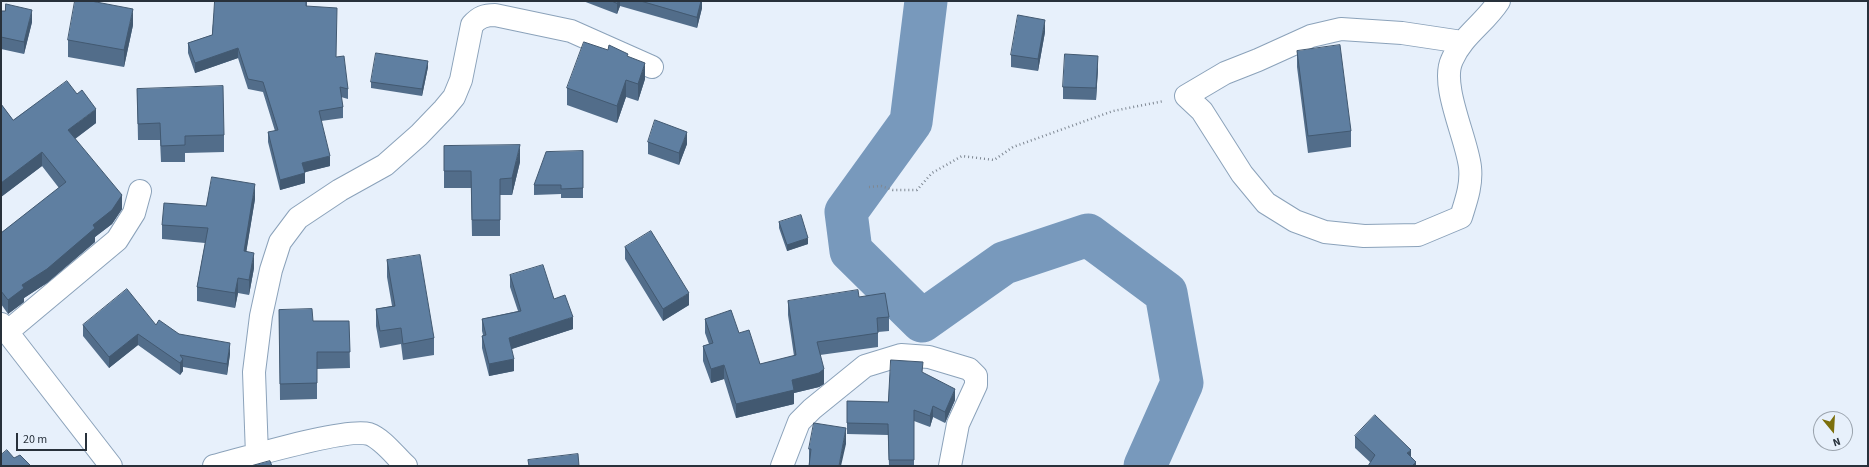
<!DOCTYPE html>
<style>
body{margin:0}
#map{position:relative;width:1869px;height:467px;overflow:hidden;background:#e7f0fb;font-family:"Source Sans 3",sans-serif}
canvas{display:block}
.frame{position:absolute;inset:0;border:2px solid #28313b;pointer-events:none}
.north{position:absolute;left:1813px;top:411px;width:40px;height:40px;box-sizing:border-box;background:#e7f0fb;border:1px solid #9ba4ae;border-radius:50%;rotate:162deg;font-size:11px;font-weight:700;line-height:16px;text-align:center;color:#28313b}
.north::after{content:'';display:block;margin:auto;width:14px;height:18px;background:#7c6f0c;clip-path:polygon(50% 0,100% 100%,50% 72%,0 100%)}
.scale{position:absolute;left:16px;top:433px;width:71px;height:18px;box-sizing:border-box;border:2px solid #28313b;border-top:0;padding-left:5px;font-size:12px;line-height:14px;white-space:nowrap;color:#28313b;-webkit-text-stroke:3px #e7f0fb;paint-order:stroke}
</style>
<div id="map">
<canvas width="1869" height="467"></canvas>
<div class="frame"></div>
<div class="north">N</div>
<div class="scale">20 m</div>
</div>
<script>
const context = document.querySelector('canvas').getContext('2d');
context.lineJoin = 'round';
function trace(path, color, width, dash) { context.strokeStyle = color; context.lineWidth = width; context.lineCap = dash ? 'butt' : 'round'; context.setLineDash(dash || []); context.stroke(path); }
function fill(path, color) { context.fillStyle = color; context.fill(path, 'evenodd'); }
const river = new Path2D(`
 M926,1l-15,121 -65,90 5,39 71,70 82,-58 84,-28 78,58 16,90 -37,83`);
const path = new Path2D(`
 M869,187l12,-1 12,4h24l15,-17 30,-17 32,4 19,-13 100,-36 51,-10`);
const minor = new Path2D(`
 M1462,42l-60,-9 -61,-4 -30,7 -53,24 -33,13 -39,23 16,15 40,63 24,29 29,18 30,11 39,4 54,-1 43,-18c5,-16 11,-32 9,-50 -3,-28 -30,-82 -18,-107 10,-24 33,-37 47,-59
 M1,324l110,142
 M7,332l110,-92 17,-27 6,-22
 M257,455l-3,-83 7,-56 10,-46 9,-28 18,-24 42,-28 45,-25 34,-30 25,-26 10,-12 7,-17 11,-55c7,-8 13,-10 23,-10l76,16 81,36
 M214,466c28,-7 132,-39 155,-32 14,5 26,22 37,32
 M782,466l17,-44 13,-13 53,-43 36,-11 28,2 40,12 7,7v9l-18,39 -8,42`);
const wall = new Path2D(`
 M215,1h92v5l29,51 12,32v10l-7,-2 2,10v11l-22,3 9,45 -25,6v11l-25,7 -12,-48v-10l7,-1 -12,-39 -15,-3 -10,-31 -43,15 -7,-20v-10l24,-8z
 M583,1h119v7l-5,20 -77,-22 -3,8z
 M1,11h4l27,11 -8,32 -23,-5z
 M133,25l-9,42 -56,-10v-17z
 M1045,32l-7,39 -27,-4v-12z
 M608,50l20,7 17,22 -7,22 -12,-4 -9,26 -50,-18v-17z
 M1297,51l54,80v16l-43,6 -11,-86z
 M428,67l-6,29 -51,-8v-6z
 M1098,68l-2,32 -33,-1v-12z
 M137,89l87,46v17l-39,1v9h-24l-1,-22h-22z
 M1,104l12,16 83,3 -21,16 47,70 -10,15 -17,13v5l-48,41 -23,15v4l-16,12 -7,-10v-71l58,-45 -17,-22 -41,31z
 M648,142l39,2 -8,21 -31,-11z
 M444,146l76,16 -8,33h-12v41h-28l-1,-48h-27z
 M583,151v47h-22v-4l-27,1v-10z
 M255,199l-9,53 8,16 -5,27 -11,-2 -3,15 -38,-7v-14l8,-44 -43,-4v-14l44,-19z
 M779,222l29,22 -21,7 -8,-23z
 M625,247l64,58 -26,16 -38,-62z
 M387,260l47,78v17l-31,5 -2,-16 -21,4 -4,-22v-17l16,-3 -5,-29z
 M510,275l44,24 19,30 -62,20 3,22 -25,5 -7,-28v-12l1,-1 -1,-4v-12l36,-8 -8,-24z
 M859,297l30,20v14l-11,1v15l-58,8 4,29 -5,3 -25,6v11l-58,14 -12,-39 -13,4 -8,-22v-15l6,-2 -4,-11v-14l34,14 21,31 34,-8 -6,-41v-14z
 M279,310l34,11h36l1,47 -33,1v30l-37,1z
 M83,325h73l74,29 -3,21 -44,-8v4l-3,4 -42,-30 -29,23 -26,-32z
 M923,373l32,27 -10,23 -12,-6 -3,10 -16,-6v45h-25l-1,-31 -41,-1v-33l41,1z
 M1355,436l56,21 5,9 -46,-4 -15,-14z
 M846,444l-36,21h-1v-16z`);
const shadedWall = new Path2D(`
 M618,1h2v5l-3,8v-11z
 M700,1h2v7l-5,20v-11z
 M133,9v16l-9,42v-17z
 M32,10v12l-8,32v-12z
 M1045,20v12l-7,39v-12z
 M238,48v10l-43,15v-10z
 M1098,56v12l-2,32v-12z
 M428,61v6l-6,29v-7z
 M645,63v16l-7,22v-17z
 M626,80v17l-9,26v-17z
 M96,109v14l-28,21v-14z
 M687,132v12l-8,21v-12z
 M520,145v17l-8,33v-17z
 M42,152v14l-41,31v-14z
 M330,156v10l-28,7v-10z
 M305,173v10l-25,7v-10z
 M255,184v15l-11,67v-15z
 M122,195v14l-10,15 -17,13v5l-48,41 -23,15v4l-16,12v-14l14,-15 71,-60z
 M808,238v6l-21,7v-6z
 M254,253v15l-5,27v-15z
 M238,278v15l-3,15v-15z
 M689,293v12l-26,16v-12z
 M573,317v12l-64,21v-12z
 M138,334v11l-29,23v-11z
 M230,343v11l-3,21v-11z
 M183,359v12l-3,4v-12z
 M514,359v12l-25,5v-12z
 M724,365v14l-13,4v-14z
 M824,369v15l-5,3 -25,6v11l-58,14v-14l56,-24z
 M955,389v11l-10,23v-11z
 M933,406v11l-3,10v-11z
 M846,428v16l-5,22h-2z
 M1411,450v12l-4,-9z
 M1416,462v4h-4z`);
const building = new Path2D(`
 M75,1h16l42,8 -9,41 -56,-10z
 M215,1h91v5l31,2 -1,49 8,-1 4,33 -8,-2 3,20 -24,4 11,45 -28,7 3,10 -25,7 -12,-48 10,-2 -15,-48 -15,-3 -10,-31 -43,15 -7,-20 24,-8z
 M612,1h6l-1,2z
 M641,1h60l-4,16z
 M6,4l26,6 -8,32 -23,-5v-26h4z
 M1018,15l27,5 -7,39 -27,-4z
 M584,42l24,8 1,-5 19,9 -1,2 18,7 -7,21 -12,-4 -9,26 -50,-18z
 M1340,45l11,86 -43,5 -11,-85z
 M376,53l52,8 -6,28 -51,-7z
 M1065,54l33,2 -2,32 -33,-1z
 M67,81l10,13 5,-4 14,19 -28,21 54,65 -10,15 -19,15 2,3 -48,41 -25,16 2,3 -16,12 -7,-9v-58l65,-51 -24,-30 -41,31v-79l12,16z
 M223,86l1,49 -39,1v9l-24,1 -1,-23 -22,1 -1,-35z
 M655,120l32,12 -8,21 -31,-11z
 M520,145l-8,33 -12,1v41h-28l-1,-49h-27v-25z
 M583,151v37l-22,1v-4h-27l12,-33z
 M212,177l43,7 -11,67 10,2 -5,27 -11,-2 -3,15 -38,-6 11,-59 -46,-3 2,-22 42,3z
 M801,215l7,23 -21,7 -8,-23z
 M651,231l38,62 -26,16 -38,-62z
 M420,255l14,83 -31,6 -2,-16 -21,3 -4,-22 19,-3 -8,-46z
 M543,265l11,34 11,-4 8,22 -64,21 5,21 -25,5 -7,-28 4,-1 -4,-16 39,-8 -11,-36z
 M127,289l29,36 3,-5 20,14 51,9 -3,21 -47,-9 3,4 -3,4 -42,-29 -29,23 -26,-32z
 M858,290l1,7 26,-4 4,24 -12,1 1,15 -61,9 7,27 -5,4 -27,7 2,10 -58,14 -12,-39 -13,4 -8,-23 10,-3 -8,-24 26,-9 8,23 10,-3 11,34 36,-9 -8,-54z
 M312,309l1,12h36l1,31h-33v31l-37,1 -1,-74z
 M891,360l32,2 -1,10 33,17 -10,23 -12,-6 -3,10 -16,-6v50h-25l-1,-36 -41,-1v-22l41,1z
 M1375,415l36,35 -4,3 9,9 -4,4h-44l7,-11 -20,-19z
 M814,423l32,5 -7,38h-30l2,-17h-2z
 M7,450l7,8 6,-3 11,11h-30v-11z
 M578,454l1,12h-50l-1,-6z
 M270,461l2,5h-21z`);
trace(river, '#7899bc', 43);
trace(minor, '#8ba2ba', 24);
trace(path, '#7f8893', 2.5, [1, 3]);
trace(minor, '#fff', 22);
fill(wall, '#526d8a');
fill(shadedWall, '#425971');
fill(building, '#5f7fa1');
trace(building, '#425971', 1);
</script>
